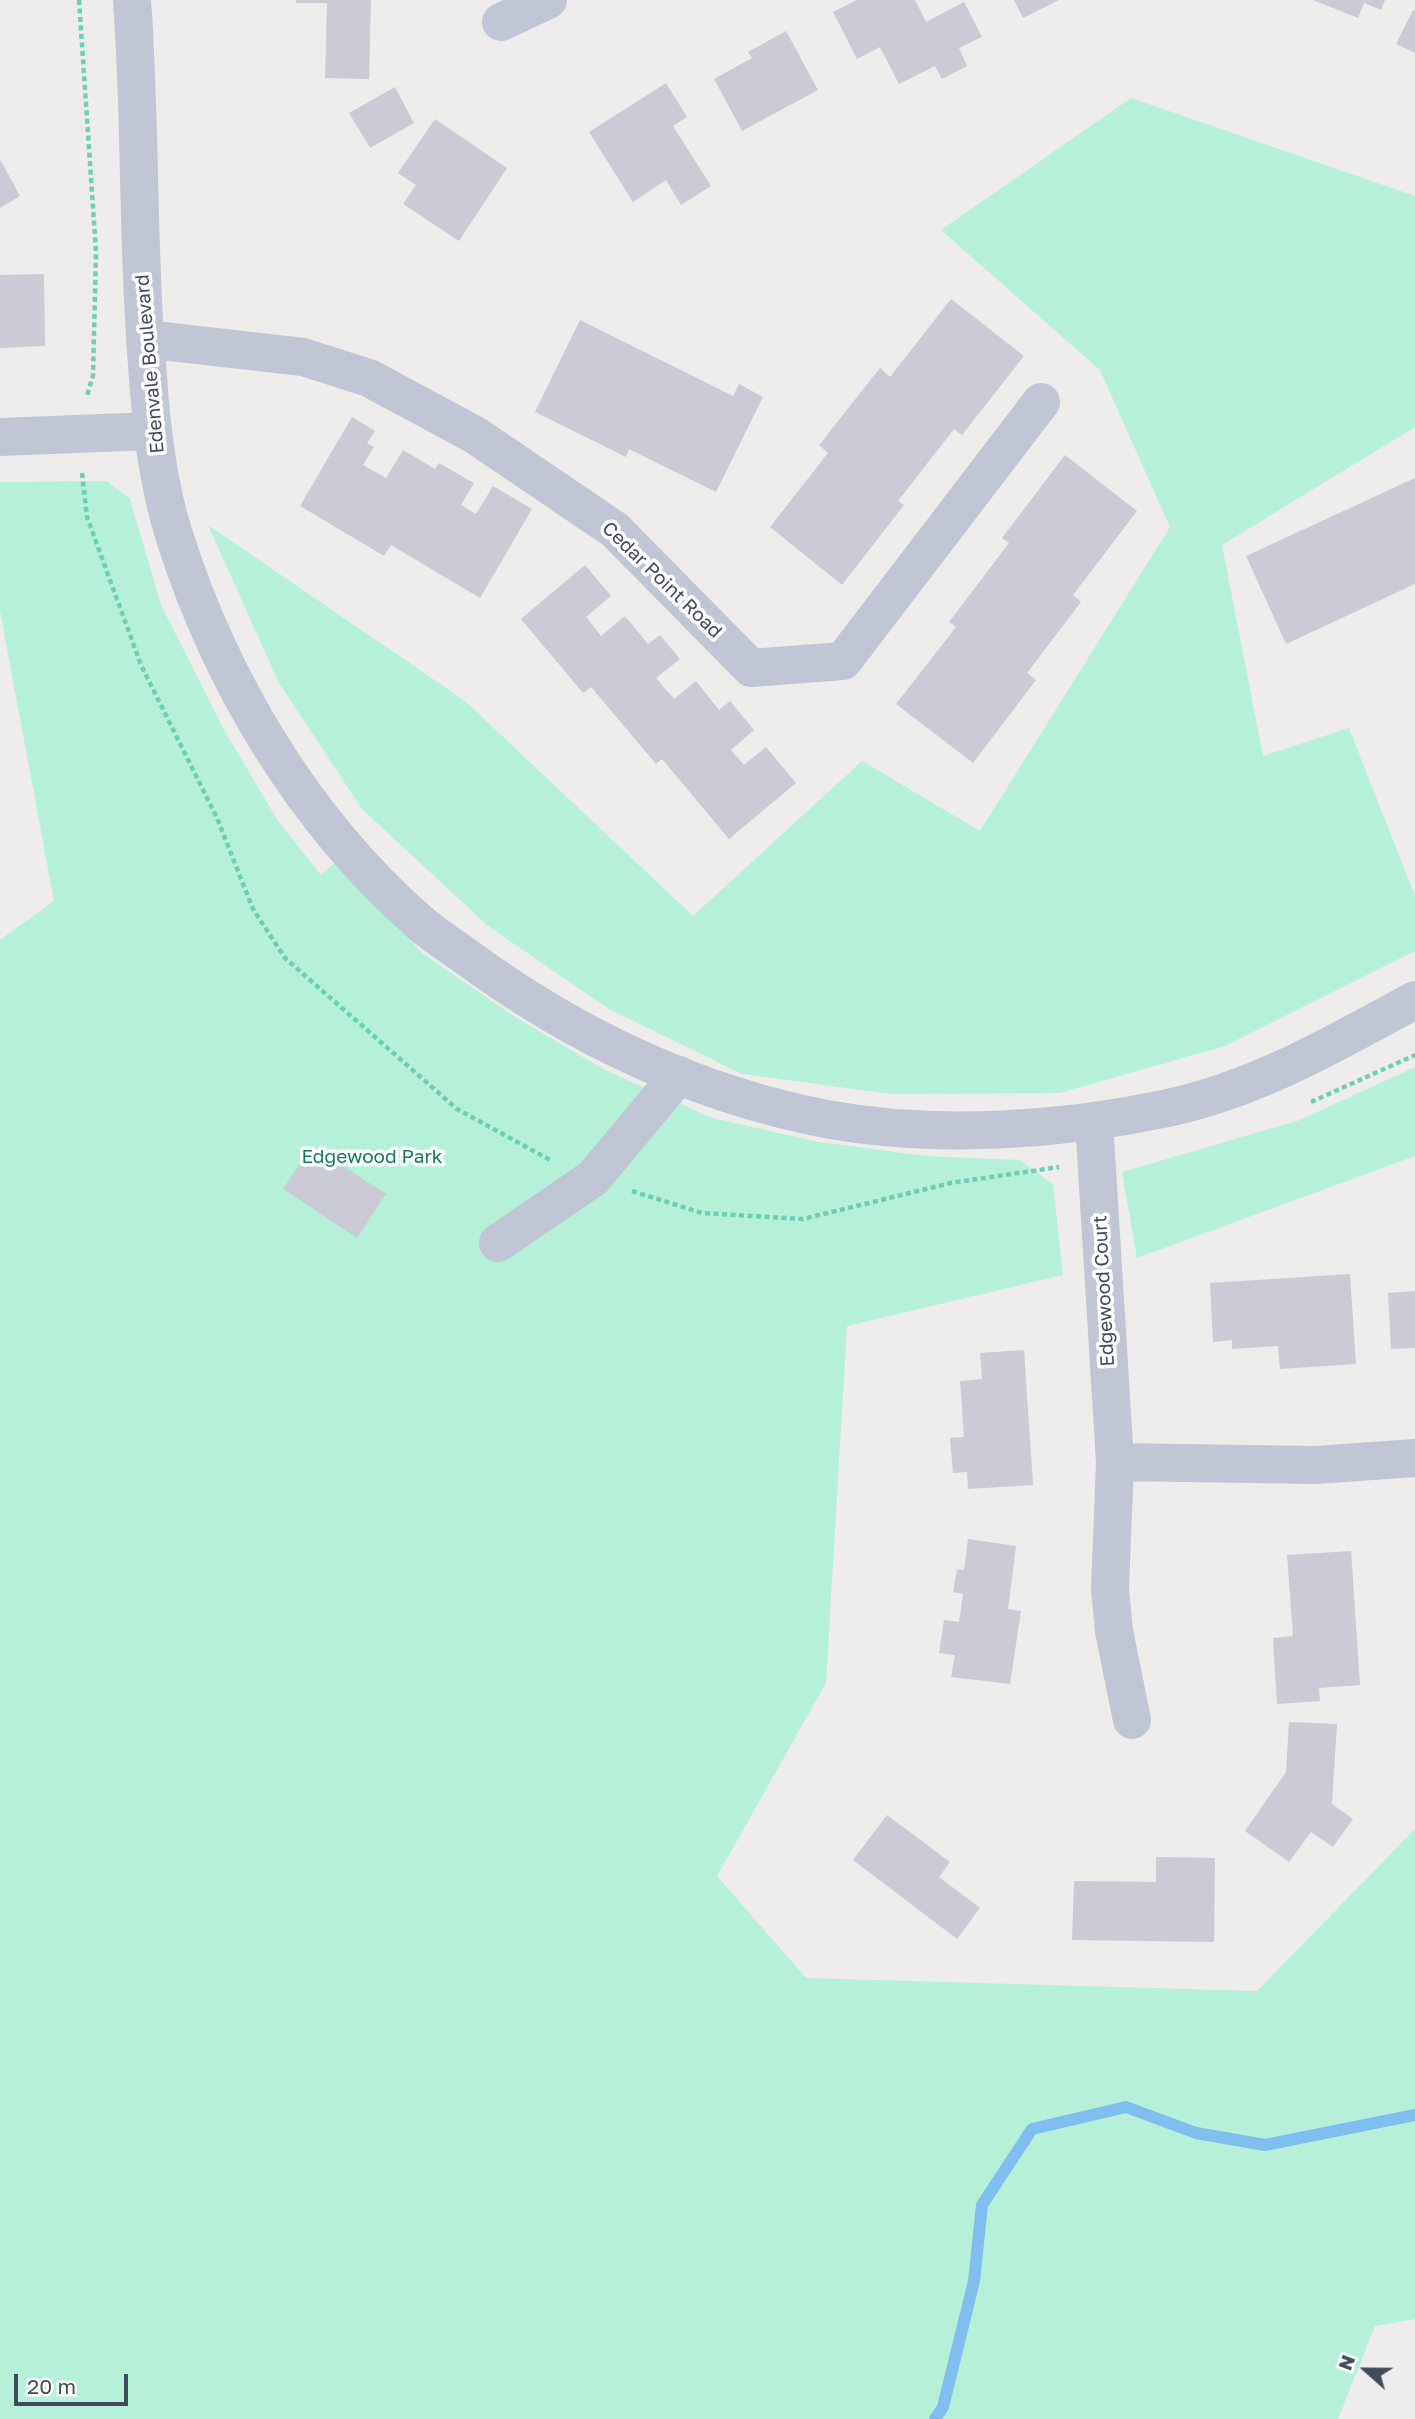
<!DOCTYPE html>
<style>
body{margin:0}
#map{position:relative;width:1415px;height:2419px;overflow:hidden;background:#eeebeb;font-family:"Golos Text",sans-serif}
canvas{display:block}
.north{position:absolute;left:1331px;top:2335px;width:70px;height:70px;-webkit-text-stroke:5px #fff;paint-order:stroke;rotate:291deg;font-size:19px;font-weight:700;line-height:28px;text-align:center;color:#434a59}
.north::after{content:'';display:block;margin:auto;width:24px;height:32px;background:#434a59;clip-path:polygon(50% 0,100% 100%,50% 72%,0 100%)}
.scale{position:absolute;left:14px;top:2374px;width:114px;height:32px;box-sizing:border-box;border:4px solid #434a59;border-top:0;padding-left:9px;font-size:21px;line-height:24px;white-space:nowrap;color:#434a59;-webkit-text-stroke:5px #fff;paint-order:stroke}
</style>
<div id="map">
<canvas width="1415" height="2419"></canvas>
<div class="north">N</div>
<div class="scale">20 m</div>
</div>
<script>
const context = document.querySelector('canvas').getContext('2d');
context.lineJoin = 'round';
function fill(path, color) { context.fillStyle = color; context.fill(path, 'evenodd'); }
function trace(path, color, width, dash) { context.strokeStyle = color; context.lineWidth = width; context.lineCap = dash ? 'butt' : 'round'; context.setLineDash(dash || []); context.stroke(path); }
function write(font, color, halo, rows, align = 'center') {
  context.font = font + ' "Golos Text",sans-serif'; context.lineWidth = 7; context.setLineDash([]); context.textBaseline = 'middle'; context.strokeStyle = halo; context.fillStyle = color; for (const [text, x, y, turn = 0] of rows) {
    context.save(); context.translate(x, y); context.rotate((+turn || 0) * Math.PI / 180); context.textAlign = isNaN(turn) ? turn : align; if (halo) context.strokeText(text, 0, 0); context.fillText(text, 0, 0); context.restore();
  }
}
const green = new Path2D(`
 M1131,98l284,98v231l-193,118 41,211 86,-28 66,168v55l-190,95 -165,47 -169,1 -149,-20 -133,-65 -121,-83 -126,-117 -83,-126 -71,-158 257,176 228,215 169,-155 118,70 190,-304 -70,-157 -159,-140z
 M107,481l23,18 31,106 62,123 55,93 43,54 17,-15 84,93 90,62 91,54 109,49 107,24 107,14 93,4 34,24 10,91 -216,51 -21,357 -109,193 89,102 451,13 158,-162v490l-40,7 -37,93h-1338v-1479l54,-39 -54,-290v-129z
 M1415,1067v89l-278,102 -15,-86 178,-52z`);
const stream = new Path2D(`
 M935,2419l8,-12 31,-126 8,-76 50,-76 94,-22 70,26 69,12 150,-30`);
const building = new Path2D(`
 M296,0h75l-2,79 -44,-1 2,-75h-31z
 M857,0h58l11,22 38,-20 18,35 -23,11 8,18 -25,13 -7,-13 -36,18 -19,-37 -23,12 -24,-47z
 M1014,0h45l-36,18z
 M1313,0h72l-4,10 -17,-7 -6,15z
 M1413,10l2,1v42l-19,-9z
 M786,31l32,59 -76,41 -28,-52 38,-21 -4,-6z
 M666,83l21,34 -14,9 38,60 -30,19 -15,-25 -33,22 -44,-70z
 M395,87l19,36 -44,25 -21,-35z
 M435,119l72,49 -48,73 -56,-37 13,-19 -18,-12z
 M0,159l20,37 -20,12z
 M44,274l1,72 -45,2v-73z
 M951,299l73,57 -62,79 -8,-6 -56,72 6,4 -62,80 -72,-58 58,-74 -9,-8 61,-77 10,9z
 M580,320l153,76 6,-12 24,13 -47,95 -87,-43 -3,8 -91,-45z
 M352,417l23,14 -8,12 7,4 -11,18 23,13 17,-28 32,19 4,-6 35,20 -13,22 15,9 17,-28 39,23 -52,89 -89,-53 -7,11 -84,-50z
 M1065,455l72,56 -64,84 8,7 -54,71 9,7 -63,83 -77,-59 60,-77 -7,-5 60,-79 -7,-5z
 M1415,478v106l-129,60 -40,-88z
 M585,565l26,31 -25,21 15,19 24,-20 23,28 12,-9 20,24 -24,19 18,21 22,-18 23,29 11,-9 24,29 -23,20 13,15 22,-18 30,36 -67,56 -67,-80 -6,5 -65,-77 -8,6 -62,-74z
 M312,1146l74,48 -29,44 -74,-49z
 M1350,1274l6,90 -76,5 -2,-23 -46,3v-9l-19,2 -3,-59z
 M1415,1291v57l-24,1 -3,-56z
 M1024,1350l9,135 -65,4 -1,-17 -14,1 -3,-35 14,-1 -4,-56 22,-2 -2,-26z
 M968,1539l48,7 -8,63 13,2 -11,73 -59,-7 4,-22 -16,-2 5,-33 15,2 4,-28 -10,-2 4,-23 7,1z
 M1351,1551l9,134 -41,3 1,13 -43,3 -4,-66 20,-2 -6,-81z
 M1289,1722l48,2 -5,80 21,15 -20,28 -22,-15 -22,30 -44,-31 41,-59z
 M887,1815l63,47 -11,15 41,31 -23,31 -104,-79z
 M1156,1857l59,1 -1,84 -142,-2 2,-59 82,1z`);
const path = new Path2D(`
 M79,0l17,252 -3,123 -6,21
 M82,473l5,44 54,148 76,153 36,91 32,49 172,151 95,52
 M1311,1102l104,-47
 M632,1191l70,22 101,6 148,-36 108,-16`);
const minor = new Path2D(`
 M132,0c9,121 5,243 15,364 4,58 10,119 28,174 46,144 129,283 243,383 15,14 34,25 50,37 106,78 228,136 358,161 109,20 234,12 342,-11 89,-19 168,-65 247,-108
 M501,22l47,-22
 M145,339l158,18 66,21 106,57 140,95 136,138 92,-7 198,-259
 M0,437l152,-6
 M1094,1121l21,341 -5,127 4,42 18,89
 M498,1243l95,-65 86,-103
 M1115,1462l201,3 99,-7`);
const streetNames = [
 ["Edenvale Boulevard",150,364,-95],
 ["Cedar Point Road",662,580,44],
 ["Edgewood Court",1104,1291,-93]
];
const parkNames = [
 ["Edgewood Park",372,1157]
];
fill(green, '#b5f0d9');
trace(stream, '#7fbff0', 12);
fill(building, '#cacbd4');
trace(path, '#6bd0b5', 4.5, [5, 3.5]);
trace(minor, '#c0c6d4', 38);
write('19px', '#434a59', '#fff', streetNames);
write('19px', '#117d5f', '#fff', parkNames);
</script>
